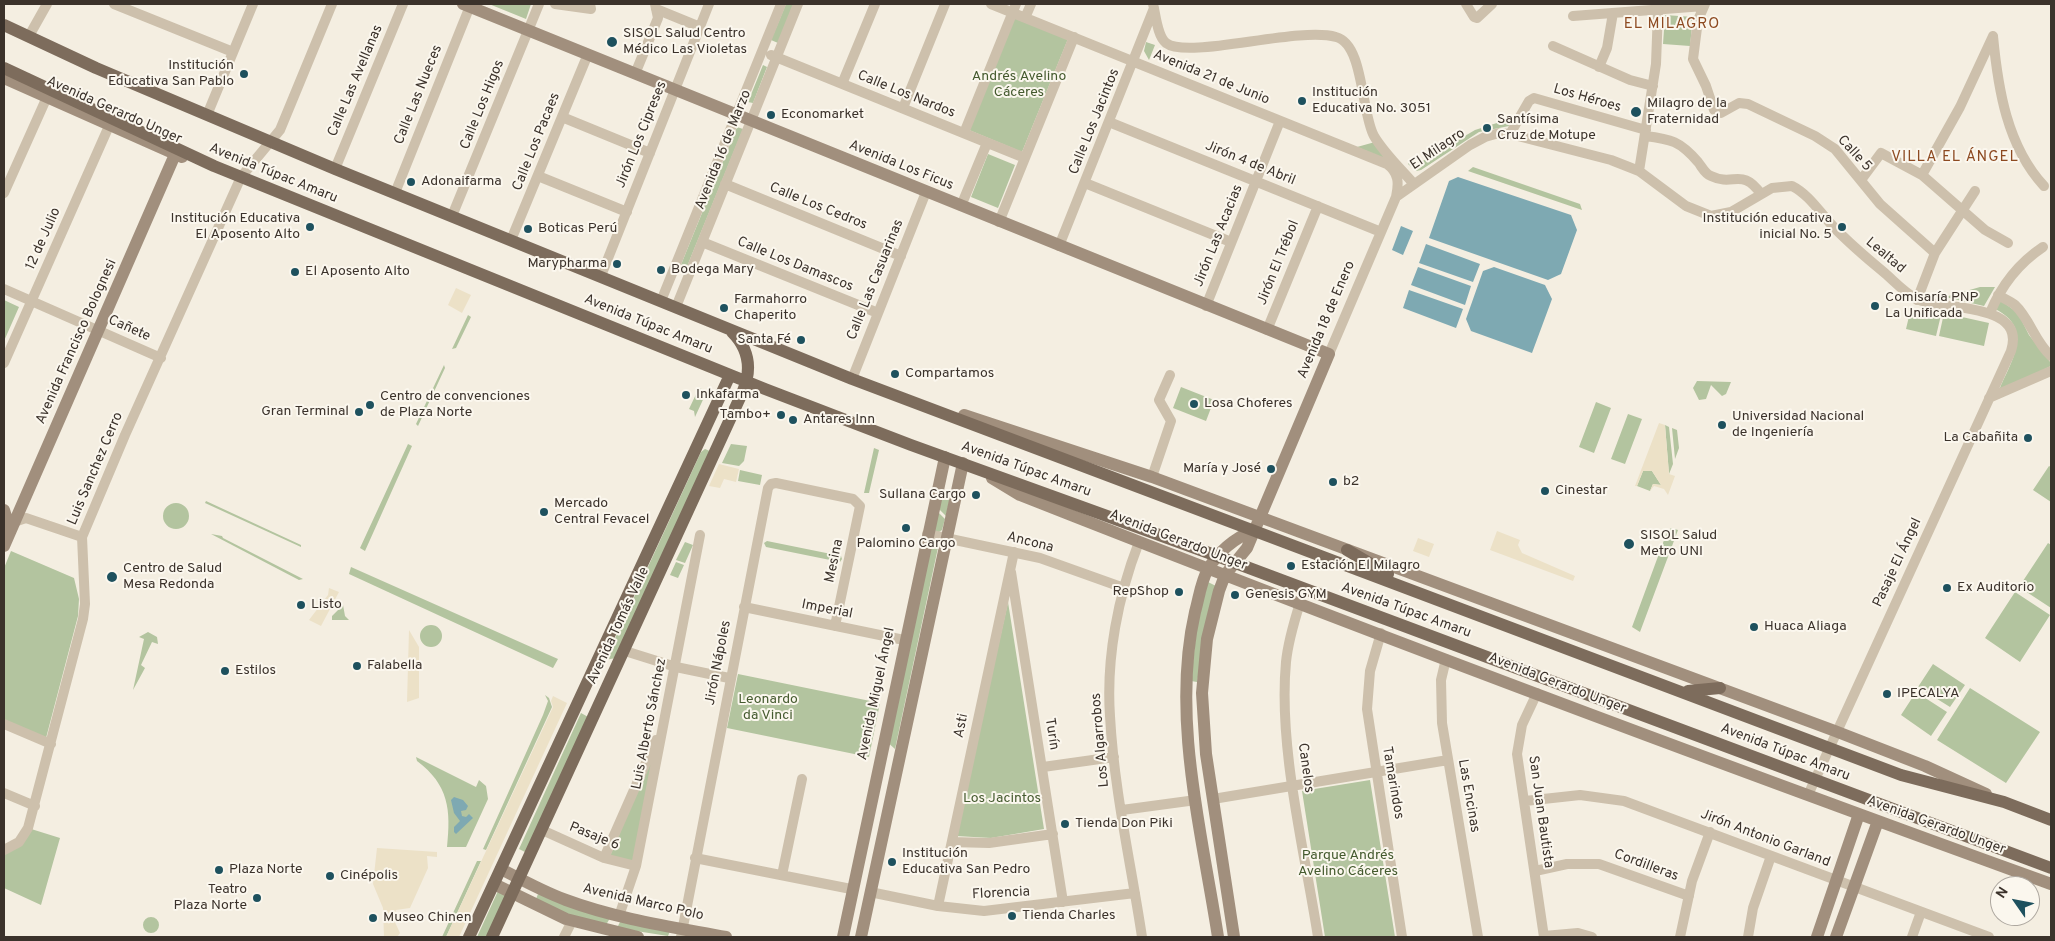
<!DOCTYPE html>
<meta charset="utf-8">
<style>
body{margin:0}
#map{position:relative;width:2055px;height:941px;overflow:hidden;background:#f4eee1;font-family:Overpass,sans-serif}
canvas{display:block}
.frame{position:absolute;inset:0;border:5px solid #3b322b;pointer-events:none}
.north{position:absolute;left:1990px;top:876px;width:50px;height:50px;box-sizing:border-box;background:#fbf7ee;border:1px solid #aea8a0;border-radius:50%;rotate:303deg;font-size:14px;font-weight:700;line-height:20px;text-align:center;color:#3b322b}
.north::after{content:'';display:block;margin:auto;width:18px;height:22px;background:#1e515e;clip-path:polygon(50% 0,100% 100%,50% 72%,0 100%)}
</style>
<div id="map">
<canvas width="2055" height="941"></canvas>
<div class="frame"></div>
<div class="north">N</div>
</div>
<script>
const context = document.querySelector('canvas').getContext('2d');
context.lineJoin = 'round';
function fill(path, color) { context.fillStyle = color; context.fill(path, 'evenodd'); }
function trace(path, color, width, dash) { context.strokeStyle = color; context.lineWidth = width; context.lineCap = dash ? 'butt' : 'round'; context.setLineDash(dash || []); context.stroke(path); }
function write(font, color, halo, rows, align = 'center') {
  context.font = font + ' Overpass,sans-serif'; context.lineWidth = 4; context.setLineDash([]); context.textBaseline = 'middle'; context.strokeStyle = halo; context.fillStyle = color; for (const [text, x, y, turn = 0] of rows) {
    context.save(); context.translate(x, y); context.rotate((+turn || 0) * Math.PI / 180); context.textAlign = isNaN(turn) ? turn : align; if (halo) context.strokeText(text, 0, 0); context.fillText(text, 0, 0); context.restore();
  }
}
const green = new Path2D(`
 M489,4h42l-5,15z
 M786,4h8l-16,39 -7,-3z
 M1665,15l28,2 -3,29 -27,-2z
 M1015,17l53,22 -46,113 -53,-22z
 M1146,42l9,3 -6,15 -5,-9z
 M763,65l4,2 -14,36 -5,-1z
 M1500,122l8,1 1,3 -30,6 -58,38 -5,1 -8,-7 2,-3 5,2 6,-1 54,-32z
 M737,127l6,2 -59,145 -6,-2z
 M1375,142l15,19 -33,-14z
 M988,154l27,11 -17,43 -27,-11z
 M1473,167l107,37 2,6 -114,-39z
 M1980,287h15l-11,19 -39,-9z
 M4,300l15,7 -15,34z
 M2000,300l18,13 11,22 22,28v3l-48,23 -3,-1c12,-28 34,-60 -5,-79z
 M1911,308l30,7 -5,21 -30,-7z
 M1944,313l45,10 -5,23 -45,-10z
 M468,315l3,2 -15,31 -4,1z
 M444,365l1,3 -27,58 -2,-2z
 M1697,381l34,1 -5,12 -4,2 -11,-11 -5,14 -7,1 -6,-12z
 M1181,387l33,13 -8,21 -33,-13z
 M699,388l8,3 -12,26 -1,-6 -5,-2z
 M1596,402l15,6 -17,45 -15,-6z
 M1628,414l14,5 -17,45 -14,-5z
 M1665,425l4,2 4,37 -4,10z
 M1672,428l5,2 2,18 -4,11z
 M408,444l4,2 -47,105 -5,-3z
 M731,444l16,2 -3,15 -5,5 -17,-3z
 M874,448l5,2 -10,43h-5z
 M705,449l5,2 -94,207 -11,2 96,-208z
 M2049,466l2,1v35l-18,-12z
 M740,470l22,5 -2,10 -22,-4z
 M1643,471h9l9,14 -8,-1 -3,7 -13,-5z
 M939,496l11,2 -4,18 -9,-9z
 M206,501l95,44v2l-96,-44z
 M163 516a13 13 0 1 1 26 0a13 13 0 1 1-26 0Z
 M936,510l9,9 -3,11 -3,2h-4z
 M1671,528l7,2 -38,102 -8,-5 35,-95z
 M211,534l11,2 1,2 80,41 -4,1z
 M935,540l4,3 -44,206 -9,-8 43,-199z
 M767,541l74,15 1,3 -2,3 -74,-15 -2,-4z
 M685,542l8,3 -8,18 -9,-3z
 M2048,543l3,2v63l-32,-21z
 M11,551l63,27 5,21 -1,17 -32,122 -42,-18v-152z
 M676,562l8,3 -6,13 -8,-3z
 M351,567l207,92 -5,9 -204,-94z
 M1208,582l8,4 -19,96 -6,-1 6,-56z
 M2015,592l35,23 -30,47 -35,-24z
 M1008,602l36,227 -53,9 -35,-2z
 M343,605l2,11 4,4h-17v-4z
 M420 636a11 11 0 1 1 22 0a11 11 0 1 1-22 0Z
 M148,632l9,5 1,7 -6,-2 -11,23 4,3 -12,22 11,-51 -5,-2z
 M1933,664l32,21 -15,22 -32,-20z
 M738,674l142,29 -11,54 -142,-29z
 M1970,688l70,44 -34,51 -69,-43z
 M1916,692l31,20 -16,24 -30,-21z
 M545,695l4,3 3,9 -66,143 -3,-1 60,-134 5,-14z
 M581,713l9,5 -63,135 -8,-4z
 M657,745l-24,116 -23,-5z
 M416,757l60,30 3,-7 7,6 2,13 -22,48h-19c4,-37 2,-62 -30,-86z
 M1370,780l25,157h-70l-23,-146z
 M28,828l32,10 -19,67 -37,-17v-38z
 M477,861h4l-35,76h-4z
 M498,891l8,5 -19,41h-10z
 M538,894l72,24 -4,7 -39,-11 -31,-15z
 M143 925a8 8 0 1 1 16 0a8 8 0 1 1-16 0Z
 M621,920l49,11 -2,5 -51,-8z`);
const plaza = new Path2D(`
 M456,288l15,7 -9,18 -14,-8z
 M1659,423l6,2 4,49 6,2 -7,19 -4,-6 -10,-3 -4,5 3,-7 8,1 -9,-14h-9l-6,15h-2z
 M719,464l20,5 -3,13 -12,-3 -4,9 -11,-2z
 M1497,531l23,9 -2,5 4,8 53,23 -2,5 -83,-31z
 M1418,538l16,6 -5,13 -16,-6z
 M329,588l10,4 -18,34 -12,-6 19,-25z
 M409,630l10,17v51l-12,4z
 M553,696l14,7 -108,234h-13l107,-230 -2,-6z
 M377,848l60,4v5l-10,-1 1,12 -18,40 -14,2 -3,8 7,15 -3,4h-13l-1,-29 -10,-24z`);
const water = new Path2D(`
 M1458,177l113,38 6,15 -16,44 -13,6 -119,-42 20,-57z
 M1401,226l12,5 -10,24 -11,-5z
 M1426,244l54,20 -7,18 -54,-19z
 M1418,267l53,19 -6,19 -54,-20z
 M1494,267l51,18 7,14 -20,54 -61,-22 -5,-12 17,-48z
 M1409,290l54,19 -7,19 -53,-20z
 M454,797l9,3 5,6 -2,4 -5,1 1,5 4,1 3,-3 4,4 -17,16 -2,-2v-5l6,-6 -6,-8 -3,-13z`);
const street = new Path2D(`
 M114,4l119,48
 M555,4l36,5 -1,-5
 M991,4l396,160c12,9 12,19 9,33
 M1153,4c3,11 4,32 13,39 22,17 132,-17 170,-6 28,7 25,76 38,99 10,17 26,32 39,47
 M1466,4l8,13 3,1 15,-14
 M1705,4l-7,16 -5,39 13,27 8,24 7,3 18,-10 9,1 67,32 20,13 45,55 55,49
 M656,9l44,18
 M1573,16l131,-10
 M1025,18l6,-14
 M29,36l18,-32
 M1993,36c5,53 14,110 51,150
 M1553,46l77,34 23,6
 M771,55l254,103
 M1599,67l8,-19 6,-35
 M635,74l23,-56 -3,-14
 M842,84l33,-80
 M903,108l42,-104
 M207,115l46,-111
 M562,117l88,36
 M1109,122l272,110
 M964,133l52,-129
 M1510,134l19,-33 5,-3 112,32
 M1645,136c26,3 35,5 53,26 4,5 7,12 13,14 23,11 31,-9 50,18
 M335,169l68,-165
 M1639,171l17,-107 2,-53
 M1922,175l38,-68 33,-71
 M538,176l89,36
 M1861,180l20,-27 41,22 63,55 23,13
 M1085,183l146,59
 M725,184l176,72
 M4,193l43,-96
 M395,193l75,-187
 M961,206l26,-63
 M452,216l87,-212
 M999,222l75,-185
 M511,240l77,-186
 M702,242l176,71
 M1059,246l95,-238
 M601,276l108,-272
 M4,289l157,69
 M1998,295c5,3 12,6 17,10 15,14 20,37 36,51
 M1917,300l18,-47 40,-62
 M661,301l120,-297
 M1206,306l74,-185
 M676,307l122,-303
 M1990,313c11,-27 29,-50 53,-66
 M1267,330l51,-124
 M1329,354l67,-157 74,-52 15,-8 14,-4 11,1 101,26 28,11 47,35 25,10 20,-4 41,-24 20,-2c16,8 27,25 38,37 18,20 37,35 57,52 9,8 19,19 30,24 24,12 110,2 94,52l-203,444
 M4,363l105,-237
 M852,379l74,-187
 M1989,398l62,-27
 M1152,477l19,-56 -12,-21 11,-25
 M14,522l12,-4 56,19
 M927,534l113,24 84,30
 M1139,542c-21,54 -33,116 -29,174 4,74 21,148 32,221
 M1011,572l52,330
 M1300,603c-6,19 -12,39 -14,59 -8,86 19,190 32,275
 M744,607l160,33
 M1381,633l-11,38 -3,38 35,228
 M625,651l51,16 53,11
 M1446,659l-5,21 1,43 36,214
 M1537,693l-15,32 -5,29 27,183
 M4,724l47,20
 M1043,767l71,-10
 M4,793l31,13
 M1213,799l235,-39
 M1525,801l55,-6 44,6 365,136
 M1122,810l74,-10
 M542,830l62,28 32,8
 M952,842l37,1 64,-9
 M4,850l15,-8 9,-14 55,-209 2,-15 -3,-67 43,-102 116,-258 39,-47 52,-126
 M604,858l52,-118
 M695,858l156,31
 M1535,871l32,-7h32l90,32
 M782,875l20,-96
 M870,892l68,14 46,5 151,-18
 M938,906l76,-354
 M619,916l17,-50 64,-331
 M1544,936l34,-3 14,4
 M564,937l8,-16
 M681,937l87,-449 3,-4 5,-1 77,16 7,7 -25,120
 M1680,937l12,-56 18,-49
 M1748,937l5,-29 18,-52
 M1912,937l9,-25`);
const secondary = new Path2D(`
 M463,4l866,350 -82,194 -22,27 -6,16 -12,48 -5,54 4,61 28,183
 M4,78l178,79
 M964,415l188,62 683,254 90,35 61,28
 M992,478l28,17c342,135 686,264 1031,389
 M4,510l3,10 -1,13
 M4,546l173,-396
 M501,869c21,11 43,23 65,31 51,19 107,27 160,37
 M494,884l72,35 72,18
 M843,937l102,-480
 M861,937l102,-474
 M1218,937c-16,-104 -47,-220 -23,-325 4,-14 6,-31 13,-43 11,-18 27,-31 46,-39
 M1817,937l42,-123
 M1836,937l42,-116`);
const primary = new Path2D(`
 M4,25l92,43 239,101 517,210 1049,396 103,27 47,18
 M4,68l210,98 551,223 146,56 298,108 842,315
 M1347,550l41,24
 M1688,691l32,-3
 M469,937l261,-562
 M492,937l251,-546c9,-22 6,-42 -11,-59`);
const markers = [
 [612,42,6,"#1e515e"],
 [244,74,5,"#1e515e"],
 [1302,101,5,"#1e515e"],
 [1636,112,6,"#1e515e"],
 [771,115,5,"#1e515e"],
 [1487,128,5,"#1e515e"],
 [411,182,5,"#1e515e"],
 [310,227,5,"#1e515e"],
 [1842,227,5,"#1e515e"],
 [528,229,5,"#1e515e"],
 [617,264,5,"#1e515e"],
 [661,270,5,"#1e515e"],
 [295,272,5,"#1e515e"],
 [1875,306,5,"#1e515e"],
 [724,308,5,"#1e515e"],
 [801,340,5,"#1e515e"],
 [895,374,5,"#1e515e"],
 [686,395,5,"#1e515e"],
 [1194,404,5,"#1e515e"],
 [370,405,5,"#1e515e"],
 [359,412,5,"#1e515e"],
 [781,415,5,"#1e515e"],
 [793,420,5,"#1e515e"],
 [1722,425,5,"#1e515e"],
 [2028,438,5,"#1e515e"],
 [1271,469,5,"#1e515e"],
 [1333,482,5,"#1e515e"],
 [1545,491,5,"#1e515e"],
 [976,495,5,"#1e515e"],
 [544,512,5,"#1e515e"],
 [906,528,5,"#1e515e"],
 [1629,544,6,"#1e515e"],
 [1291,566,5,"#1e515e"],
 [112,577,6,"#1e515e"],
 [1947,588,5,"#1e515e"],
 [1179,592,5,"#1e515e"],
 [1235,595,5,"#1e515e"],
 [301,605,5,"#1e515e"],
 [1754,627,5,"#1e515e"],
 [357,666,5,"#1e515e"],
 [225,671,5,"#1e515e"],
 [1887,694,5,"#1e515e"],
 [1065,824,5,"#1e515e"],
 [892,862,5,"#1e515e"],
 [219,870,5,"#1e515e"],
 [330,876,5,"#1e515e"],
 [257,898,5,"#1e515e"],
 [1012,916,5,"#1e515e"],
 [373,918,5,"#1e515e"]
];
const poiNames = [
 ["SISOL Salud Centro",623,34],
 ["Médico Las Violetas",623,50],
 ["Institución",234,66,"right"],
 ["Educativa San Pablo",234,82,"right"],
 ["Institución",1312,93],
 ["Educativa No. 3051",1312,109],
 ["Milagro de la",1647,104],
 ["Fraternidad",1647,120],
 ["Economarket",781,115],
 ["Santísima",1497,120],
 ["Cruz de Motupe",1497,136],
 ["Adonaifarma",421,182],
 ["Institución Educativa",300,219,"right"],
 ["El Aposento Alto",300,235,"right"],
 ["Institución educativa",1832,219,"right"],
 ["inicial No. 5",1832,235,"right"],
 ["Boticas Perú",538,229],
 ["Marypharma",607,264,"right"],
 ["Bodega Mary",671,270],
 ["El Aposento Alto",305,272],
 ["Comisaría PNP",1885,298],
 ["La Unificada",1885,314],
 ["Farmahorro",734,300],
 ["Chaperito",734,316],
 ["Santa Fé",791,340,"right"],
 ["Compartamos",905,374],
 ["Inkafarma",696,395],
 ["Centro de convenciones",380,397],
 ["de Plaza Norte",380,413],
 ["Losa Choferes",1204,404],
 ["Gran Terminal",349,412,"right"],
 ["Tambo+",771,415,"right"],
 ["Universidad Nacional",1732,417],
 ["de Ingeniería",1732,433],
 ["Antares Inn",803,420],
 ["La Cabañita",2018,438,"right"],
 ["María y José",1261,469,"right"],
 ["b2",1343,482],
 ["Cinestar",1555,491],
 ["Sullana Cargo",966,495,"right"],
 ["Mercado",554,504],
 ["Central Fevacel",554,520],
 ["SISOL Salud",1640,536],
 ["Metro UNI",1640,552],
 ["Palomino Cargo",906,544,"center"],
 ["Estación El Milagro",1301,566],
 ["Centro de Salud",123,569],
 ["Mesa Redonda",123,585],
 ["Ex Auditorio",1957,588],
 ["RepShop",1169,592,"right"],
 ["Genesis GYM",1245,595],
 ["Listo",311,605],
 ["Huaca Aliaga",1764,627],
 ["Falabella",367,666],
 ["Estilos",235,671],
 ["IPECALYA",1897,694],
 ["Tienda Don Piki",1075,824],
 ["Institución",902,854],
 ["Educativa San Pedro",902,870],
 ["Plaza Norte",229,870],
 ["Cinépolis",340,876],
 ["Teatro",247,890,"right"],
 ["Plaza Norte",247,906,"right"],
 ["Tienda Charles",1022,916],
 ["Museo Chinen",383,918]
];
const parkNames = [
 ["Andrés Avelino",1019,77],
 ["Cáceres",1019,93],
 ["Leonardo",768,700],
 ["da Vinci",768,716],
 ["Los Jacintos",1002,799],
 ["Parque Andrés",1348,856],
 ["Avelino Cáceres",1348,872]
];
const streetNames = [
 ["Avenida 21 de Junio",1211,78,22],
 ["Calle Las Avellanas",356,81,-67],
 ["Calle Las Nueces",419,95,-68],
 ["Calle Los Nardos",906,95,22],
 ["Los Héroes",1587,99,16],
 ["Calle Los Higos",483,105,-68],
 ["Avenida Gerardo Unger",114,111,24],
 ["Calle Los Jacintos",1095,122,-68],
 ["Jirón Los Cipreses",642,135,-68],
 ["Calle Los Pacaes",537,142,-68],
 ["Avenida 16 de Marzo",724,150,-68],
 ["El Milagro",1438,150,-34],
 ["Calle 5",1854,154,47],
 ["Jirón 4 de Abril",1250,164,22],
 ["Avenida Los Ficus",901,166,22],
 ["Avenida Túpac Amaru",273,174,22],
 ["Calle Los Cedros",818,207,22],
 ["Jirón Las Acacias",1219,236,-68],
 ["12 de Julio",44,239,-66],
 ["Lealtad",1885,256,40],
 ["Jirón El Trébol",1279,263,-68],
 ["Calle Los Damascos",795,265,22],
 ["Calle Las Casuarinas",876,280,-68],
 ["Avenida 18 de Enero",1327,320,-67],
 ["Avenida Túpac Amaru",648,325,22],
 ["Cañete",129,329,24],
 ["Avenida Francisco Bolognesi",77,342,-66],
 ["Luis Sanchez Cerro",96,469,-67],
 ["Avenida Túpac Amaru",1026,470,20],
 ["Avenida Gerardo Unger",1178,541,21],
 ["Ancona",1030,543,14],
 ["Mesina",835,561,-78],
 ["Pasaje El Ángel",1898,563,-65],
 ["Imperial",827,610,11],
 ["Avenida Túpac Amaru",1406,611,20],
 ["Avenida Tomás Valle",619,626,-65],
 ["Jirón Nápoles",719,663,-79],
 ["Avenida Gerardo Unger",1557,684,21],
 ["Avenida Miguel Ángel",877,694,-78],
 ["Luis Alberto Sánchez",650,724,-79],
 ["Asti",962,726,-78],
 ["Turín",1051,734,81],
 ["Los Algarrobos",1101,740,-95],
 ["Avenida Túpac Amaru",1785,753,21],
 ["Canelos",1305,768,82],
 ["Tamarindos",1392,783,80],
 ["Las Encinas",1468,796,80],
 ["San Juan Bautista",1540,812,82],
 ["Avenida Gerardo Unger",1936,826,20],
 ["Pasaje 6",594,837,22],
 ["Jirón Antonio Garland",1765,839,21],
 ["Cordilleras",1646,866,20],
 ["Florencia",1001,894,-3],
 ["Avenida Marco Polo",643,903,13]
];
const neighbourhoodNames = [
 ["EL MILAGRO",1672,25],
 ["VILLA EL ÁNGEL",1955,158]
];
fill(green, '#b3c49f');
fill(plaza, '#ece1c7');
fill(water, '#7ea9b2');
trace(street, '#cdc0ac', 10);
trace(secondary, '#a18f7d', 12);
trace(primary, '#7d6c5c', 12);
for (const [x, y, r, color] of markers) { const dot = new Path2D(); dot.arc(x, y, r, 0, 2 * Math.PI); context.fillStyle = color; context.fill(dot); trace(dot, '#fbf7ee', 2); }
write('14px', '#3b322b', '#fbf7ee', poiNames, 'left');
write('14px', '#445a2e', '#fbf7ee', parkNames);
write('14px', '#3b322b', '#fbf7ee', streetNames);
context.letterSpacing = '1px';
write('15px', '#8d4a21', '#fbf7ee', neighbourhoodNames);
context.letterSpacing = '0px';
</script>
